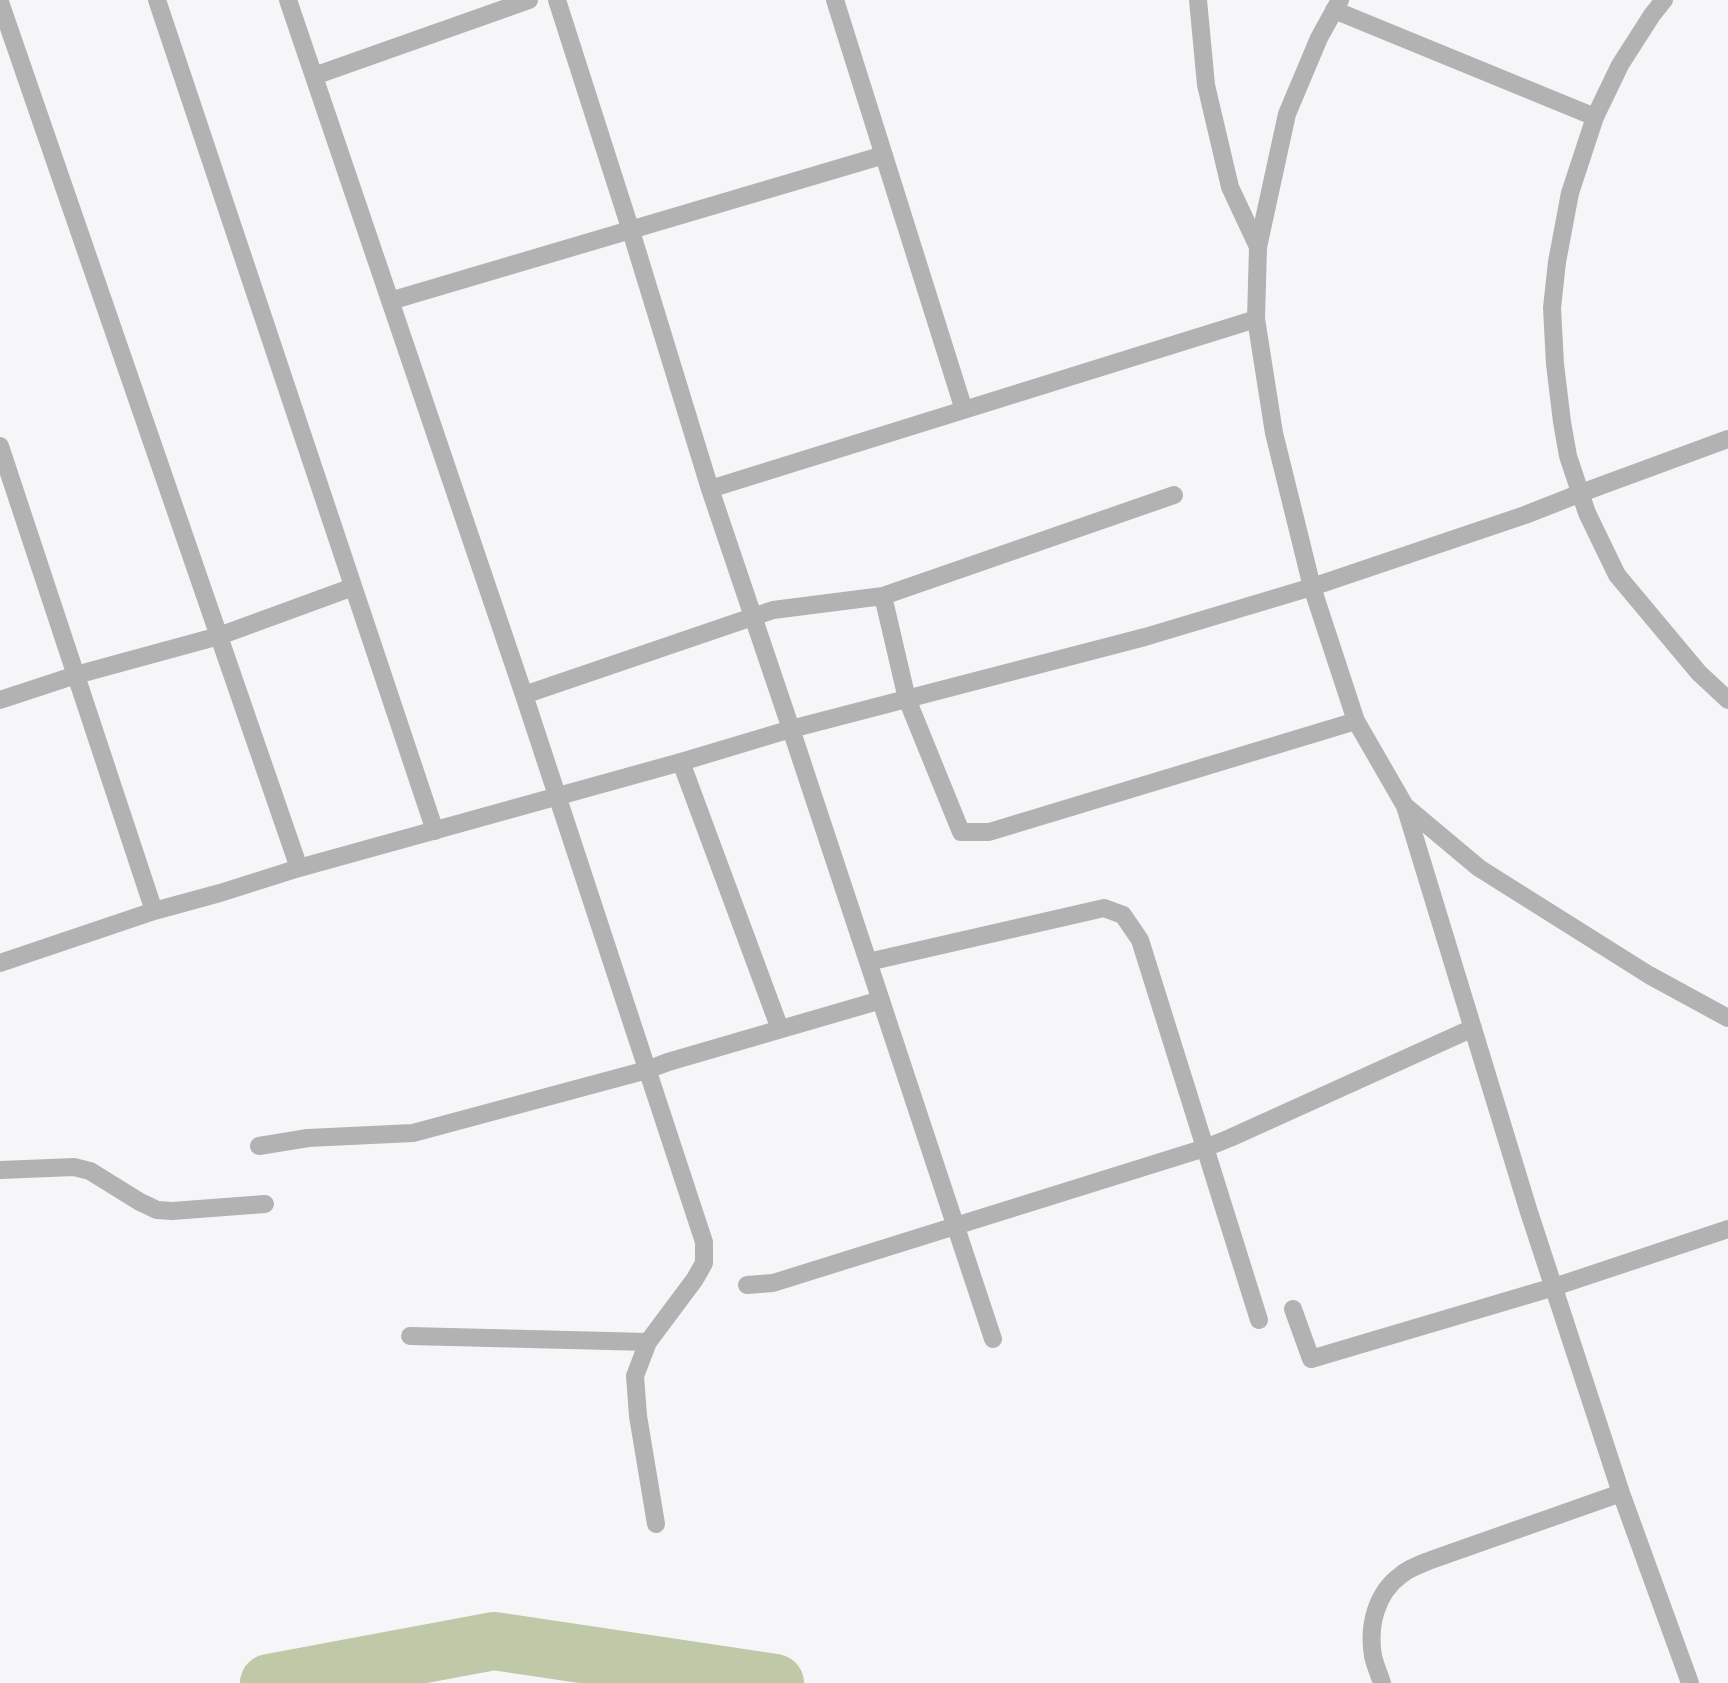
<!DOCTYPE html>
<style>
body{margin:0}
canvas{display:block;background:#f6f5f8}
</style>
<canvas width="1728" height="1683"></canvas>
<script>
const context = document.querySelector('canvas').getContext('2d');
context.lineJoin = 'round';
function trace(path, color, width, dash) { context.strokeStyle = color; context.lineWidth = width; context.lineCap = dash ? 'butt' : 'round'; context.setLineDash(dash || []); context.stroke(path); }
const river = new Path2D(`
 M269,1683l225,-42 281,42`);
const street = new Path2D(`
 M157,0l278,831
 M288,0l236,695 180,547v21l-9,16 -47,63 -13,34 3,40 18,108
 M557,0l74,231 79,258 81,240 202,610
 M835,0l129,410
 M1198,0l8,85 24,102 28,60
 M1340,0l-21,38 -32,76 -29,133 -2,72 18,114 38,154 44,134 49,85 74,62 170,107 79,43
 M1664,0l-12,15 -32,50 -25,52 -25,76 -13,69 -5,46 3,56 7,58 6,34 19,57 30,62 82,98 29,27
 M0,2l299,866
 M1334,10l261,107
 M314,76l215,-76
 M390,301l494,-146
 M0,446l154,465
 M710,489l546,-170
 M883,596l24,103 54,133h28l367,-111
 M524,695l249,-85 110,-14 291,-101
 M0,700l76,-25 143,-39 134,-49
 M681,762l99,267
 M1405,806l123,403 93,284 69,190
 M868,962l236,-54 19,7 17,25 119,380
 M0,963l154,-52 66,-18 79,-25 382,-106 110,-33 354,-92 167,-50 213,-72 56,-22 147,-54
 M259,1146l49,-8 105,-5 234,-63 21,-8 213,-62
 M0,1170l74,-3 16,4 50,31 17,8 15,1 93,-7
 M747,1285l26,-2 432,-135 25,-10 243,-110
 M1293,1309l18,50 243,-72 174,-58
 M410,1336l238,6
 M1382,1683c-3,-9 -7,-18 -9,-27 -5,-30 3,-63 28,-81 8,-7 20,-11 30,-15l190,-67`);
trace(river, '#bfc8a7', 58);
trace(street, '#b2b2b3', 18);
</script>
